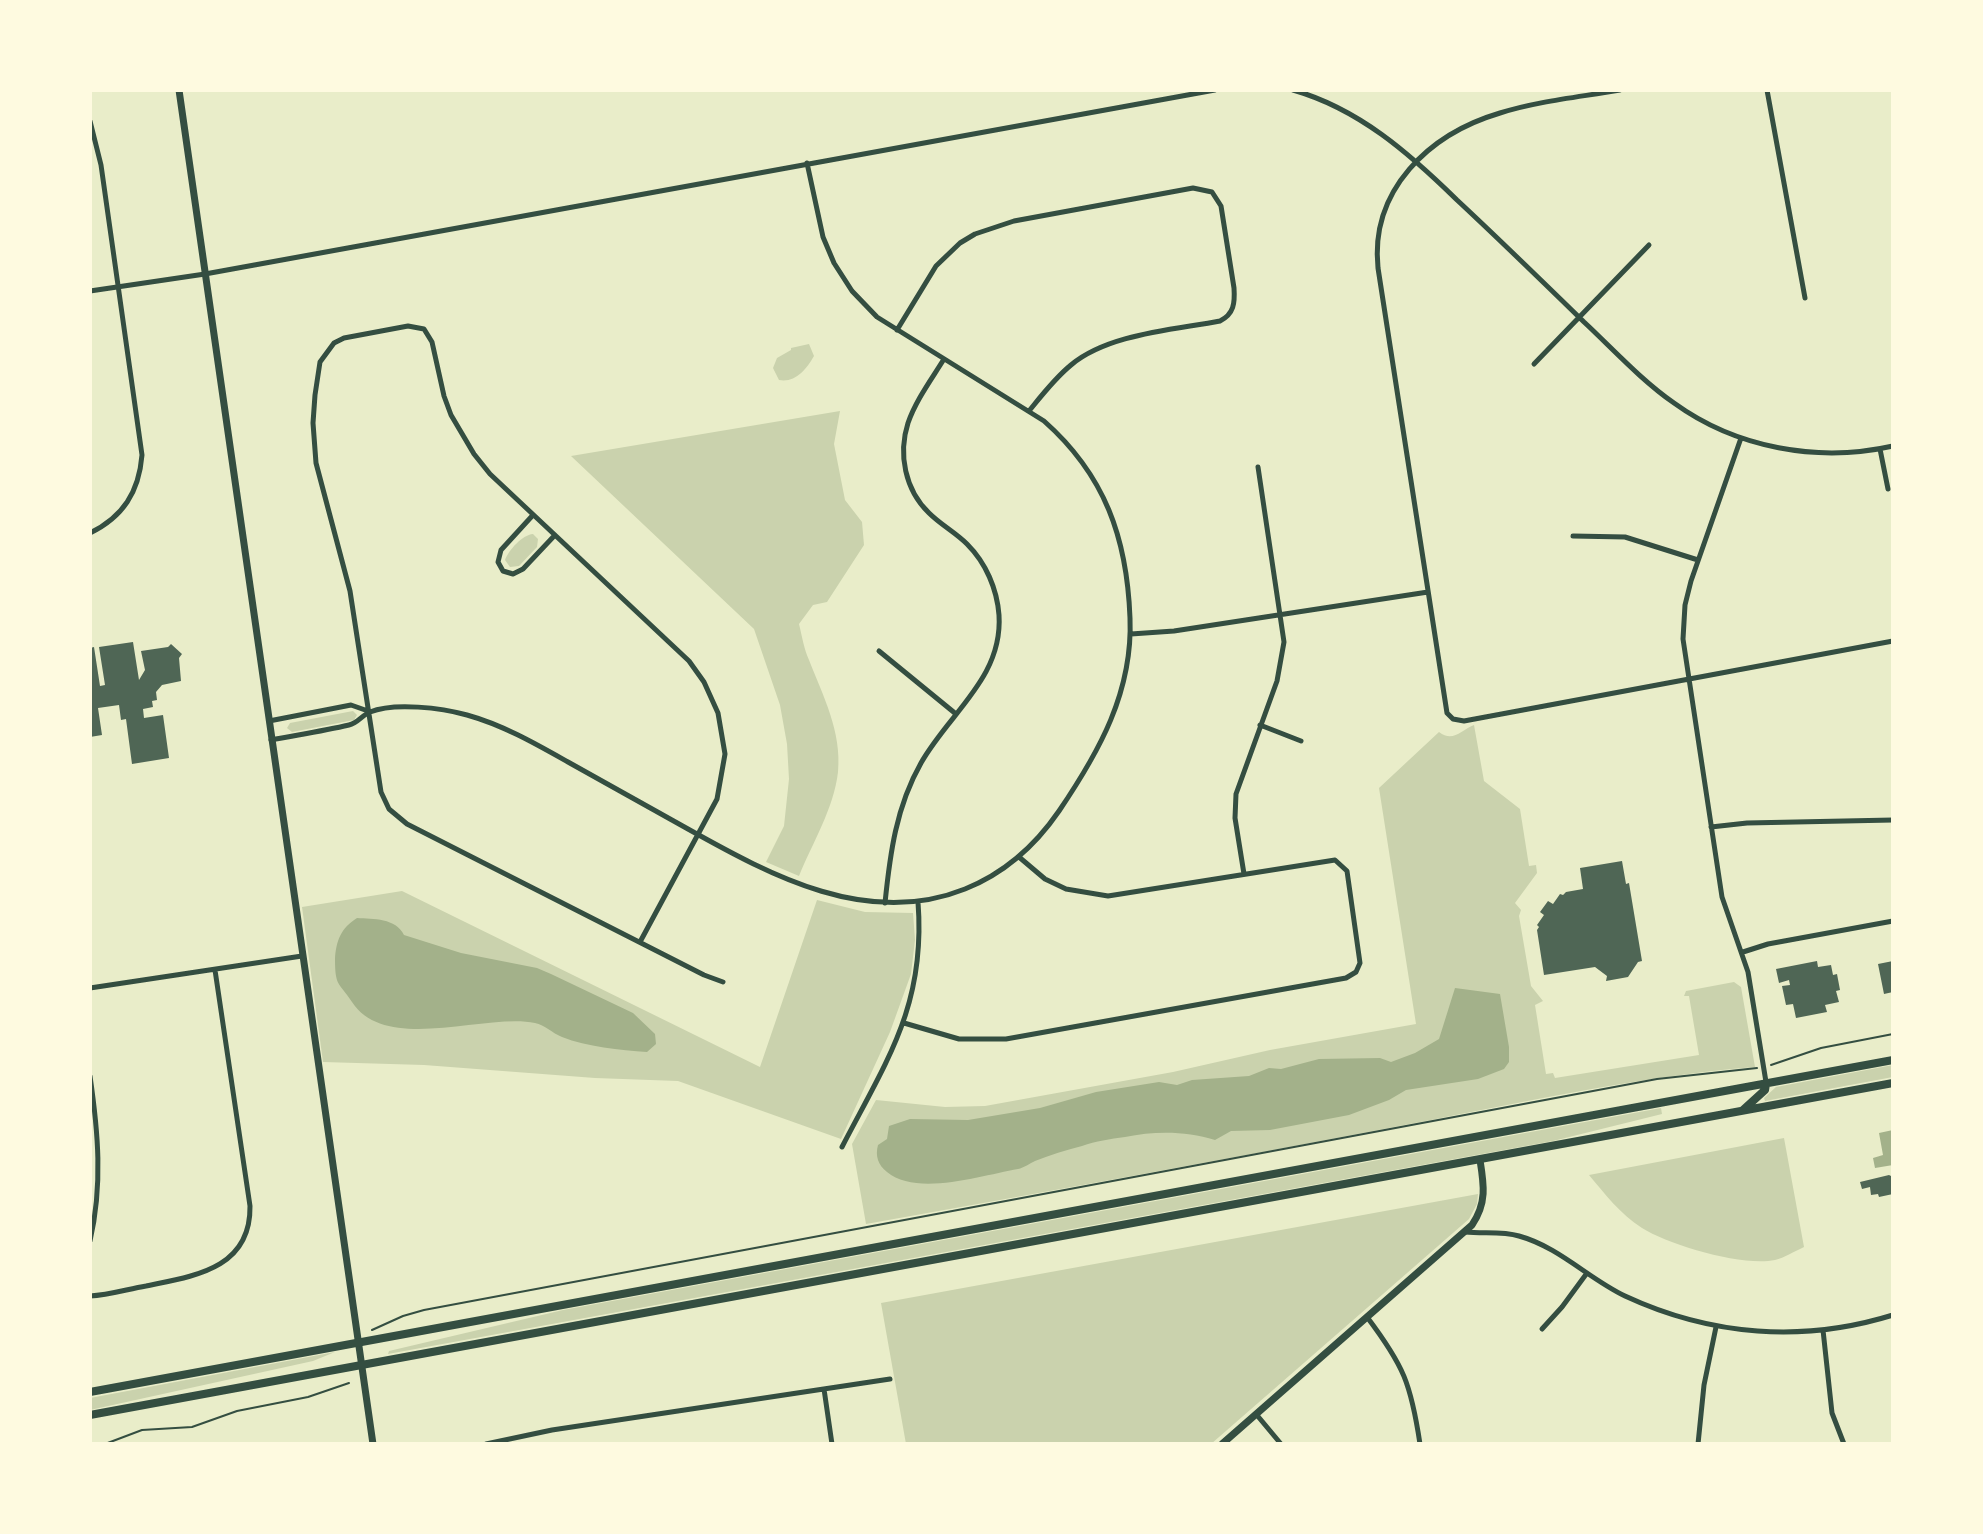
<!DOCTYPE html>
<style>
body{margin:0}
#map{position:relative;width:1983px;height:1534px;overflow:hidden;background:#e9edc9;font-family:Arial,sans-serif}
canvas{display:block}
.frame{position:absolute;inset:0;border:92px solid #fefae0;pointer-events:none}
</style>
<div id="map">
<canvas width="1983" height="1534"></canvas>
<div class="frame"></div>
</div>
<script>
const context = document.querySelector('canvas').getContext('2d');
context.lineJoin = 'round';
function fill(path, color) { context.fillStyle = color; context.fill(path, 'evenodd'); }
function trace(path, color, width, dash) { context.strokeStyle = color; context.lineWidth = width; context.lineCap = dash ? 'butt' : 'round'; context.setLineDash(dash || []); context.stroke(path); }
const green = new Path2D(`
 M809,344l5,12c-8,14 -19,27 -35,24l-6,-12 4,-10 14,-8v-2z
 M840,411l-6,33 11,56 17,22 2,23 -37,57 -14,3 -14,19c3,12 5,25 10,36 14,36 33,72 29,112 -4,36 -26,72 -39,104l-33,-14 18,-36 5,-47 -2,-35 -7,-39 -26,-76 -183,-173z
 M533,534l5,5 -1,8 -18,19 -9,1 -5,-7c4,-10 17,-25 28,-26z
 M353,711l4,4 -3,5 -62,12 -5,-4 3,-5z
 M1474,725l10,56 36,28 9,57 7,-1 1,8 -22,30 6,7 -2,6 12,70 12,15 -8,4 11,69 7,-1 2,5 144,-23 -10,-59h-5l2,-5 48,-9 7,5 14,80c-125,10 -248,39 -371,62 -172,33 -345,64 -518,95l-14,-80 24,-44 69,7 40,-1 188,-34 97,-22 146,-26 -37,-236 60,-56c14,11 22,-2 35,-7z
 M402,891l358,176 57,-167 48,12 48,1 2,27 -4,34 -21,58 -49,107 -163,-58 -83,-3 -171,-13 -101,-3 -21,-155z
 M1893,1065v12l-128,24 -1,-3 12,-11z
 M1661,1108l1,6 -109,27 -1165,213 1,-3 174,-41z
 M1784,1138l20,109c-9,4 -20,11 -29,13 -32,7 -106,-15 -133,-32 -22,-14 -37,-34 -53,-53z
 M1478,1194l-1,10 -8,15 -258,225h-305l-25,-141z
 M335,1352l-22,9 -223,49v-12z`);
const water = new Path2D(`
 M357,918c16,1 39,0 47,17l57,18 76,15 14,6 82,39 22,21 1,10 -9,8c-27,-2 -60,-5 -85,-15 -10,-4 -17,-12 -27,-14 -50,-10 -149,31 -183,-21 -13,-20 -17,-15 -17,-43 1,-18 6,-31 22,-41z
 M1455,988l45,6 9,53v15l-5,7 -26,10 -72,11 -17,10 -40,15 -79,15 -39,1 -16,9c-29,-9 -60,-9 -90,-3 -15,2 -29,4 -43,9 -16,4 -32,9 -47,15 -5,2 -11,7 -17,8 -35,6 -101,28 -131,3 -9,-7 -12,-16 -9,-27l9,-6 2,-13 21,-7 58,1 72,-12 56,-16 63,-10 18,3 15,-5 57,-4 20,-8 12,1 38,-10 61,-1 11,4 24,-9 24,-14z
 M1893,1130v35l-18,3 -2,-10 10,-3 -4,-22z`);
const building = new Path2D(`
 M133,642l6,38 6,-10 -4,-19 27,-4 3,-3 11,10 -3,4 2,23 -19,4 -6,7 1,8 -5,1 1,6 -10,2 1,9 19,-3 6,43 -37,6 -6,-45 -5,1 -2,-15 -21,3 4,27 -12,2v-89l4,-1 6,39 5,-1 -6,-38z
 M1622,861l4,23 3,-1 13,78 -4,1 -10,15 -22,4 1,-5 -12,-9 -51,8 -7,-45 2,-3 -2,-2 7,-10 -4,-3 8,-11 5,3 7,-10 3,1 3,-3 17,-3 -3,-21z
 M1817,961l1,6 13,-2 2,10 4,-1 3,16 -4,1 3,11 -14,3 2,7 -31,6 -3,-14 -7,1 -4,-19 8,-1 -1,-5 -10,3 -3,-14z
 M1893,961v31l-9,2 -6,-30z
 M1889,1175l4,2v17l-14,3 -1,-3 -7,1 -1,-8 -8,2 -2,-7z`);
const path = new Path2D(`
 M1771,1065l50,-17 72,-14
 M372,1330l31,-14 21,-6 1233,-231 100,-11
 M105,1444l37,-14 50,-3 45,-16 71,-14 41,-14`);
const minor = new Path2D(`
 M1293,90c66,19 116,63 164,110 43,40 85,81 127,122 29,27 57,58 90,81 62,45 144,60 219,43
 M1620,90c-40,7 -82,11 -120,23 -71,21 -130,77 -122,155l69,445 6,6 11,2 429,-80
 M1767,90l38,208
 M90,121l11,44 41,290c-3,37 -19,62 -52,78
 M90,291l115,-17 1010,-184
 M897,330l39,-64 24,-23 15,-9 39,-13 179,-33 19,4 9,14 13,82c1,15 0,26 -14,33 -47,9 -112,13 -149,44 -16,13 -29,30 -42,46
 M1534,364l115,-119
 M1741,438l-50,143 -6,24 -2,34 39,258 26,75 18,110
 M1880,449l8,40
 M533,515l-32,35 -3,12 5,9 10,3 10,-5 32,-34
 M1573,536l52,1 73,23
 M1131,634l43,-3 254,-39
 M879,651l77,63
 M269,721l82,-16 17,6
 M1260,725l41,16
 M271,740c26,-5 52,-9 78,-15 9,-2 13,-10 21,-13 24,-10 72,-4 97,3 36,10 69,29 101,47 40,22 80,45 120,67 84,47 180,99 277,60 40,-16 70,-43 94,-78 40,-59 74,-119 71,-193 -3,-80 -25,-143 -86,-197l-167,-104 -25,-26 -18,-28 -11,-26 -16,-74
 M1711,827l36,-4 146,-3
 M1244,874l-9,-56 1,-24 41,-113 7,-39 -26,-175
 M885,903c5,-49 11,-96 36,-140 28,-50 82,-85 78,-148 -2,-26 -13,-52 -32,-71 -12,-12 -26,-19 -38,-31 -24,-23 -31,-59 -21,-90 8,-23 23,-43 36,-64
 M640,942l77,-143 8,-45 -7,-41 -14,-31 -15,-21 -199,-187 -16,-20 -23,-39 -7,-19 -12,-54 -8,-13 -16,-3 -64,12 -10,5 -14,19 -5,33 -2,28 3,40 34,128 31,201 8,17 18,15 297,151 19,7
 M1743,952l25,-8 125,-23
 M90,988l212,-32
 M904,1023l55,16h47l340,-61 10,-6 4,-9 -13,-92 -12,-11 -227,36 -42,-7 -21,-10 -26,-22
 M90,1076c8,55 13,109 0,165
 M842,1147c45,-87 84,-142 76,-245
 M1465,1232c18,2 37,-1 54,4 40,11 70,43 106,60 86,40 178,47 268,19
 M90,1296c19,-1 38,-7 56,-10 48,-10 105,-17 104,-80l-35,-236
 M1367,1317c37,49 44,67 53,127
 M1542,1329l20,-22 25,-34
 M1823,1330l9,83 12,31
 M824,1389l8,55
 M1256,1414l25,30
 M486,1444l66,-14 338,-51
 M1698,1444l6,-59 12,-58`);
const tertiary = new Path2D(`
 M179,90l194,1354
 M1222,1444l250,-219c15,-22 12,-40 8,-65`);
const secondary = new Path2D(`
 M1743,1110l22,-20 1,-6
 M90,1392l1803,-332
 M90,1415l1803,-332`);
fill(green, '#cad2ad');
fill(water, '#a3b18a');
fill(building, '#4f6655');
trace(path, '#344e41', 2);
trace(minor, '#344e41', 5);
trace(tertiary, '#344e41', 7);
trace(secondary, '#344e41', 8);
</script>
